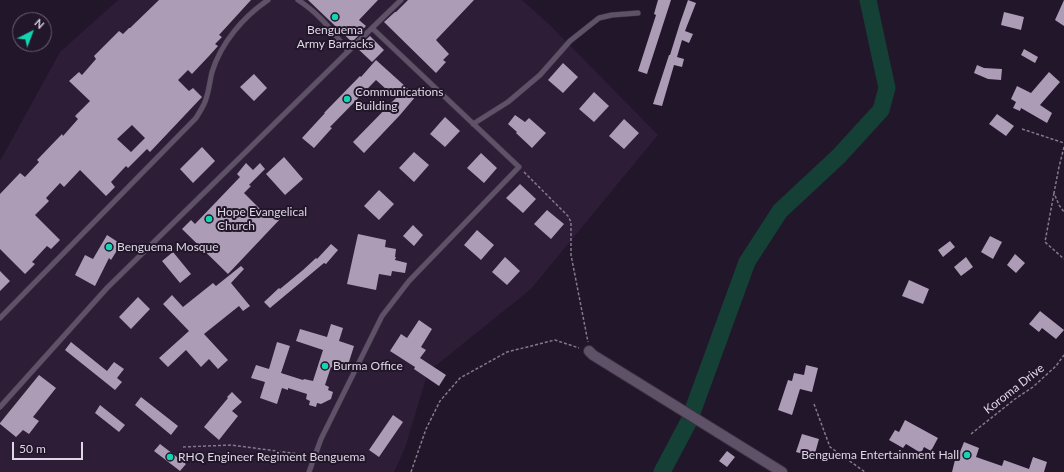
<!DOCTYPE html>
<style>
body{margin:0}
#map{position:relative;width:1064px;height:472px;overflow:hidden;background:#22162a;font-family:Lato,sans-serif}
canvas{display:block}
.north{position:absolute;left:12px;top:12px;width:40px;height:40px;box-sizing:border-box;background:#22162a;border:1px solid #6e6375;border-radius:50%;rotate:42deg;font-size:11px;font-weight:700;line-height:16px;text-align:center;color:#dfd7e5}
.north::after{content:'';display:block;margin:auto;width:14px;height:18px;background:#13d5b3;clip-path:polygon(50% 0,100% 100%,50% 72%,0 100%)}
.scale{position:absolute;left:12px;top:442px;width:71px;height:18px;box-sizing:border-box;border:2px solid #dfd7e5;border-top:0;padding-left:5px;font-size:12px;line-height:14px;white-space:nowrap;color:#dfd7e5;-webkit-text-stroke:3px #22162a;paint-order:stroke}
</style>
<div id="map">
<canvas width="1064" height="472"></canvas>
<div class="north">N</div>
<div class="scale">50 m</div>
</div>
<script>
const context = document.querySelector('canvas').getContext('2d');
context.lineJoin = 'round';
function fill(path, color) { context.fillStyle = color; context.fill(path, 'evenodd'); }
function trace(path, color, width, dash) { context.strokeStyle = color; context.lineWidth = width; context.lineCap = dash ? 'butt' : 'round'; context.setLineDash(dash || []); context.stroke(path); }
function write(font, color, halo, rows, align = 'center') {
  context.font = font + ' Lato,sans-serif'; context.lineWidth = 4; context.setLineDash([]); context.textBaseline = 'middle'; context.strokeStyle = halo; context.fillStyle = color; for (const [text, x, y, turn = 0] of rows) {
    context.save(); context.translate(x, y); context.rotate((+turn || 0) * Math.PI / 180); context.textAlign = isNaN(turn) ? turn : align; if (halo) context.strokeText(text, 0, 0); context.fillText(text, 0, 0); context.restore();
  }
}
const built = new Path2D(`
 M118,0h404l28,25 108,110 -127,154 -103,83 -23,76 -11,24h-394v-311l60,-109z`);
const river = new Path2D(`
 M662,472l27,-51 58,-159 33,-51 59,-55 42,-46 6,-22 -19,-88`);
const building = new Path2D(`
 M159,0h92l-32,35 3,2 -7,7 3,2 -9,10 -17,18 -4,-4 -10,10 11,11 4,-3 9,9 -52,55 -3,-3 -19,19 -2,-2 -15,16 4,5 -9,9 -26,-26 -16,17 -4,-4 -14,15 3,3 -14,14 25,25 -9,9 -4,-3 -15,16 3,2 -10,10 -25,-25v-55l20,-21 5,4 14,-15 -2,-2 25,-26 1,2 15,-17 -3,-3 15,-15 -21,-20 10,-9 3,3 14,-16 -2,-3 25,-25 4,3 6,-6h1zM132,125l13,13 -14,14 -14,-13z
 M308,0h70l-19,20 7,6 -3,3 1,1 -12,12z
 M408,0h66l-38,40 13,14 -6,6 3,2 -10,11 -52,-51 11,-10h1z
 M658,0h13l-24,74 -9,-3 18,-56 -2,-1z
 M688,0l8,3 -11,28 8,3 -4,9 -7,-3 -5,17 7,2 -2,8 -8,-2 -12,41 -9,-2 16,-49h1l10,-32z
 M1064,0v26l-9,-6z
 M1004,12l20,5 -3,13 -20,-5z
 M370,36l14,14 -12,12 -15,-14z
 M1024,49l14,8 -3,6 -14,-8z
 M376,60l40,36 -16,19 -36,38 -11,-11 43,-44 -20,-18 -46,47 2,1 -18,20 -12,-10 23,-25h-1l36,-37 1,1z
 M563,63l15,14 -15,16 -15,-13z
 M977,65l7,3 18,1 -1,11 -13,-1 -14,-6z
 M1049,72l11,10 -20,23 12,8 -5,10 -26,-15 -1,3 -7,-3 3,-6 -5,-3 6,-13 14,7z
 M254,74l13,14 -13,13 -14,-14z
 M594,92l15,14 -15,16 -15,-13z
 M997,114l17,12 -8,10 -17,-12z
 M515,115l10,7 4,-4 17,15 -14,15 -16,-15 1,-1 -9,-8z
 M445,117l15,14 -15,16 -15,-13z
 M624,119l15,14 -15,16 -15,-13z
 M202,147l13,14 -22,22 -13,-14z
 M414,152l15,13 -15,17 -15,-14z
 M481,153l16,15 -13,15 -17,-15z
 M284,157l19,22 -18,16 -19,-21z
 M246,163l7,7 7,-7 5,6 -16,16 2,1 -7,7 22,22 6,-6 9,9 -53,56 -46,-45 9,-9 4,4 45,-47 -3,-3z
 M520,184l16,15 -13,14 -17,-15z
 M379,190l15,14 -15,16 -15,-14z
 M547,210l17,14 -13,15 -17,-15z
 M413,225l10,10 -9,11 -11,-10z
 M477,230l17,15 -13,15 -17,-15z
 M358,234l28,6 -1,7 11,2 -1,8h1l-1,3 12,3 -2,10 -13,-2 -1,5 -12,-2 -3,16 -29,-6z
 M107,235l14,9 -10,16 -2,-2 -14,28 -20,-11 10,-20 8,4z
 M990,236l12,6 -9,17 -12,-7z
 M950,241l5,6 -12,10 -5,-7z
 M331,244l7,6 -12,14 -2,-1 -54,45 -6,-6 15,-14 1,1 23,-19 13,-12 1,1z
 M173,252l18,22 -11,9 -18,-22z
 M1015,254l10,9 -9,10 -9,-8z
 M505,257l15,14 -13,14 -15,-13z
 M966,257l7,10 -12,9 -7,-9z
 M241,266l3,3 -13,14 19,23 -7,5 -4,-5 -35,28 24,26 -10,9 -9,-10 -8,8 -15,-17 -18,17 -9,-9 30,-27 -26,-27 9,-9 11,12 30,-24 3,3z
 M0,271l10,10 -10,10z
 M909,280l20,9 -6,15 -21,-8z
 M138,297l12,12 -19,20 -12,-12z
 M1040,311l24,19 -8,9 -14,-11 -3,4 -10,-8z
 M419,320l13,9 -11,18 5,3 -6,8 26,17 -7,11 -25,-17 1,-2 -25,-16 11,-17 6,4z
 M331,324l12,4 -4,13 15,5 -6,19 -13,-4 -2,7 -2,-1 -6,18 4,2 -1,3 5,2 -2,7 -10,5 -4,-1 -1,4 -7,-2 1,-4 -4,-2 1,-5 -19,-6v2l-6,-2 -5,16 -17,-6 5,-16 -14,-4 5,-13 13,4 8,-27 13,4 -9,27 22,7 1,-1 9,2 10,-31 -27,-9 4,-12 27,8z
 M71,342l36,29 7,-9 10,7 -7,9 5,4 -7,8 -50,-40z
 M806,365l12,3 -6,24 -12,-3 -8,26 -14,-5 10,-30 4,1 2,-8 10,2z
 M39,375l17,13 -23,29 6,4 -10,13 -6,-4 -7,7 -16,-13v-1z
 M232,392l10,10 -10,9 6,5 -19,24 -15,-13 24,-29 -1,-1z
 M141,397l37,29 -7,9 -36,-30z
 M100,405l25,20 -6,7 -24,-19z
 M393,415l10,7 -24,35 -10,-7z
 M905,420l33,18 -7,13 -7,-4 -3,6 -15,-9 -3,4 -14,-8 6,-10 4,2z
 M802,434l17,5 -5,18 -18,-5z
 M964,442l15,6 -3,9 26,9 2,-6 25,9 4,-12 14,5 -3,10h-92l5,-20h3z
 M160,444l26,20 -6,7 -26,-20z
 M727,451l8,6 -8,10 -8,-6z`);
const path = new Path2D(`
 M1022,129l42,14
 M1064,147l-5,20 -5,26 5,12 5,7
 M524,172l44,44 3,6v33l17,87
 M1054,193l-9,49 19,17
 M814,404l16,43 35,25
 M971,434l44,-35 18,-12 23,-21 8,-11
 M183,447l48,-2 76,10
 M411,472l15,-43 14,-28 20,-23 47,-26 48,-12 24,8`);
const lane = new Path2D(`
 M298,0c22,14 34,31 50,51
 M372,28l29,-28
 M473,124l35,-22 32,-27 30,-34 29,-23 13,-3 26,-2
 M0,318l196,-200c4,-7 8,-12 10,-19 3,-9 4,-19 6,-27 9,-29 31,-55 56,-72
 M0,407l107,-119 265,-260 147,139 -110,114 -27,35 -61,123 -12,33`);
const street = new Path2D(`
 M589,351l4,4 189,117`);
const markers = [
 [335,17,4,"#13d5b3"],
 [347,99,4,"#13d5b3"],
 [209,219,4,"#13d5b3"],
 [109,247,4,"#13d5b3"],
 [325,366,4,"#13d5b3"],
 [967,455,4,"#13d5b3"],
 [170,457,4,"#13d5b3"]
];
const poiNames = [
 ["Benguema",335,30,"center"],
 ["Army Barracks",335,44,"center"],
 ["Communications",355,92],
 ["Building",355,106],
 ["Hope Evangelical",217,212],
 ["Church",217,226],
 ["Benguema Mosque",117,247],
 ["Burma Office",333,366],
 ["Benguema Entertainment Hall",959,455,"right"],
 ["RHQ Engineer Regiment Benguema",178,457]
];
const streetNames = [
 ["Koroma Drive",1014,389,-38]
];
fill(built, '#2d1d36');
trace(river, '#144036', 17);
fill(building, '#ac9cb6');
trace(lane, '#3a3240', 6);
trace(street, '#3a3240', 12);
trace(path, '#847a8b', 1.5, [3, 2]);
trace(lane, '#5f5168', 5);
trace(street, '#5f5168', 10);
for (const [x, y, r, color] of markers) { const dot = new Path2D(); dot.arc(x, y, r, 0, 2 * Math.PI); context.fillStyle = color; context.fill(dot); trace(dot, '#22162a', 1.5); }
write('12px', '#dfd7e5', '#22162a', poiNames, 'left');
write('12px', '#dfd7e5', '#22162a', streetNames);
</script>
